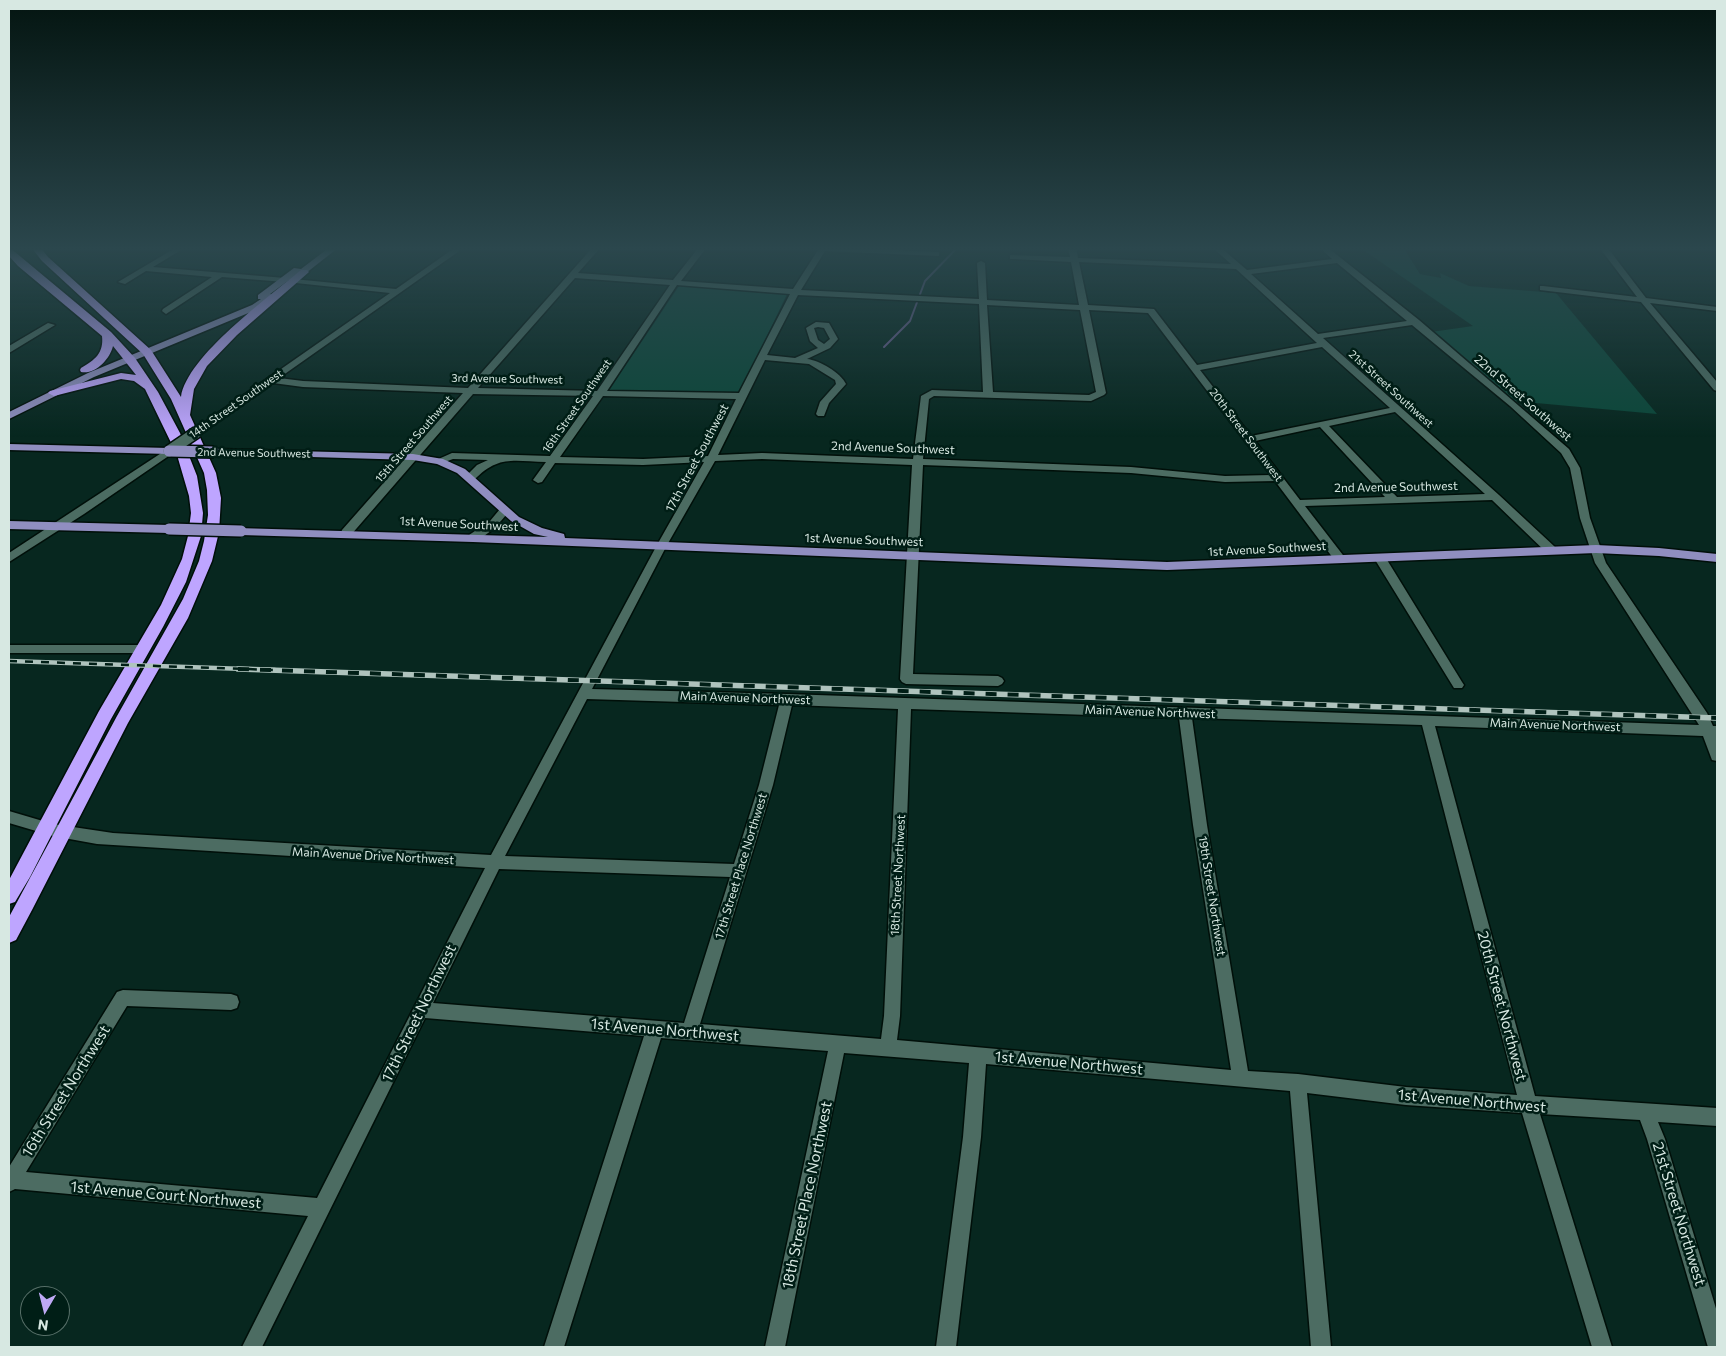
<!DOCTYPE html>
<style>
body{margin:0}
#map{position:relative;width:1726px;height:1356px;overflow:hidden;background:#07271f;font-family:Commissioner,sans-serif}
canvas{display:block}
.frame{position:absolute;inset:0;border:10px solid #d7e8e2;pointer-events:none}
.north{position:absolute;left:20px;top:1286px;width:50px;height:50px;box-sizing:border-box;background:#001e16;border:1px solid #566f68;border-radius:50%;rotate:188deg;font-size:14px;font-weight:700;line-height:20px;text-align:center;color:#d7e8e2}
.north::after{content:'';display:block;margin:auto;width:18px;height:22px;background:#bea9f5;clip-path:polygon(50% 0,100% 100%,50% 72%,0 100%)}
</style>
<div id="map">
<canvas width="1726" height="1356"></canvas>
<div class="frame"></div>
<div class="north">N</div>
</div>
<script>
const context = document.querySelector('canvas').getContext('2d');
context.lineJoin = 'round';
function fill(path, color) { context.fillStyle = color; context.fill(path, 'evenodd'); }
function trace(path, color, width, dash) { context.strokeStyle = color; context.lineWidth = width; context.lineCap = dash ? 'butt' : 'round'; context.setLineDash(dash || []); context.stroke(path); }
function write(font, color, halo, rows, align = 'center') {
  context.font = font + ' Commissioner,sans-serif'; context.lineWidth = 5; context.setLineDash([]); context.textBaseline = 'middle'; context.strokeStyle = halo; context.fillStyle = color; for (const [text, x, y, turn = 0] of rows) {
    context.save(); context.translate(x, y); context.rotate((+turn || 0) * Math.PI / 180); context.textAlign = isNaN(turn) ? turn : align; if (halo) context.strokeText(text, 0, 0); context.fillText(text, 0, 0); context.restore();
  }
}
const green = new Path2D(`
 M1359,247h44l17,27 21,4 -1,-5 29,13 87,7 101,121 -143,-13 -83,-69 42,-6z
 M679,286l108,8 -47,99 -132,-1z`);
const stream = new Path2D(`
 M884,347l26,-26 15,-40 33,-34`);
const minor = new Path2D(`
 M177,247h9l-33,20 132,11 4,2 -4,2 -63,-5 -56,37 -4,-3 1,-2 49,-32 -66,-6 -21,13 -7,-2z
 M456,247h9l-186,131 24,3 165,7 125,-141h8l-23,26 95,7 26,-33h8l-26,34 112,8 25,-39 -24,-1 -4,-2h46l100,5h3v4l-114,-5 -24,39 178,9 -2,-36 4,-2 4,2 2,37 92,5 -8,-43 -58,-3h-3v-4l60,2 -2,-10h8l2,11 153,6 -19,-17h8l27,23 85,-11 -13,-12h8l92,73 150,129 11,19 10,50 16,45 101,150 6,13h4v35l-5,-1 -9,-24 -268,-10 100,370 182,12v18l-59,-4 7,17 52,173v35h-9l-1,-3 -60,-205 -7,-19 -100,-6 72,233h-20l-70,-234 -116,-8 -99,-12 24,254h-20l-21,-256 -304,-27 -5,73 -25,210h-20l27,-210 6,-74 -125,-10 -59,294h-20l63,-296 -167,-13 -97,309h-20l100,-311 -219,-18 -163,329h-20l66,-131 -293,-27 -6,3v-25l108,-175 6,-2 108,4 6,2 2,6 -2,6 -6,2 -104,-4 -101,166 291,26 168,-330 -388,-24 -44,-8 -44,-13v-12l44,13 60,9 378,22 166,-310 47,-83 -61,3 -88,-2 -13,19 -4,1 -5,-3 13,-18c-33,-1 -48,-7 -72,18h-8v-4l11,-11 11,-5 -35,-1 -14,5 -5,-3 18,-8 98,3 43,-60 -120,-2 -123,142h-8l-1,-3 1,-3 121,-137 -160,-6 -30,-4 -69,48h-6v-4l192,-134 -94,-10 -4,-2 1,-2 103,10zM1079,262l157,7 81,74 -120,22 -43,-56 -66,-4zM1337,263l70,58 -89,13 -67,-60zM575,278l95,7 -73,106 -119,-3zM677,285l113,9 -51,99 -132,-2zM798,295l181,9 4,88 -51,-2 -11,6 -8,63 -151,-6 -44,2 47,-95 44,4 26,16 1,4 -16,18 -4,12 2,2h6l5,-13 17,-19c-5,-11 -27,-24 -39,-25l23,-11 8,-9 -9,-16 -13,-1 -10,6 4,13 8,7 -23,10 -28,-3zM987,305l93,5 16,82 -7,3 -96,-3zM1089,310l59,3 123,162 -46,1 -94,-9 -208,-8 6,-60 5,-3 157,5 13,-6 2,-2zM1412,325l98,81 51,47 9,15 10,50 15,45 104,162 -912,-31 -195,-5 75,-144 48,-84 47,-2 150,6 -12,214 2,3 4,2 92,2 4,-2 2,-3 -2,-3 -4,-2 -85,-2 10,-209 208,8 94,9 50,-1 61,81 4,1 6,-4 -41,-53 187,-6 55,53h8l2,-3 -2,-3 -56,-52 -176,-157zM818,327l6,1 6,11 -6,5 -6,-4 -4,-12zM1322,347l68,61 -139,28 -51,-66zM603,396l133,3 -28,57 -65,3 -83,-2zM1395,412l90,82 -88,3 -68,-71zM1320,427l65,70 -85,3 -45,-59zM587,699l192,6 -20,80 -25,79 -229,-8zM792,705l106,4 -14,307 -3,23 -181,-15 73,-239zM911,709l268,9 14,107 38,245 -334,-30 3,-24zM1192,718l230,7 95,370 -111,-8 -108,-13 -50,-3 -41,-246zM499,869l231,8 -46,146 -251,-20z
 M1599,247h8l39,51 71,9v4l-67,-8 67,79v9l-3,-1 -73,-88 -101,-12v-4h3l94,11z
 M48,323l7,2 -46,28v-7z
 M169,448l4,1v4l-89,61 -75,48v-9z
 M504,508l5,3c-7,10 -27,32 -40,30l-1,-3 1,-3 21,-14 10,-12z
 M1380,554l4,1 78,127 2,3 -2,3h-8l-80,-130z
 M9,645h135l6,4 -6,4h-135z`);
const major = new Path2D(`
 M330,247h9l-43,34 -7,-1 -19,14 6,2 -18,13 -164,68 -85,42v-7l79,-39 164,-68 9,-6h-3v-4l36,-27 7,1z
 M9,444l160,4 5,3 -5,3 -160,-4z
 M214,449l199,5 30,5 22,10 54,48 23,11 22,6 1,4 602,24 429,-17 63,3 58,6v8l-58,-6 -63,-3 -429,17 -694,-28 -232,-7 -4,-1 -1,-3 1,-3 311,9 -14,-3 -23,-13 -54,-48 -20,-9 -24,-4 -203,-6 -1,-2z
 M9,521l160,4 5,4 -5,4 -160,-4z`);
const highway = new Path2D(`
 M9,247l102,85 24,26 23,34 22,41 17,43 6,37 -2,23 -15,46 -23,45 -52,92 -81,158 -15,25 -6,2v-24l90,-169 62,-106 21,-46 6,-23 3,-23 -2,-17 -12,-41 -32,-66 -11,-8 -13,-2 -67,17 -6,-3 2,-2 71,-18 15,2 -23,-29c-3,13 -18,29 -32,26l-1,-2 1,-2c14,-8 23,-15 21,-32l-84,-70 -9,-10z
 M31,247h9l8,10 103,93 30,47c6,-41 88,-100 120,-127h6l2,2 -72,63 -30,31 -13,23 -4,26 26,58 5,25 -2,34 -7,29 -24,57 -60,105 -96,187 -16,30 -7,3v-26l108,-201 66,-117 16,-38 5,-20 4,-26 -1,-25 -3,-17 -33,-74 -28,-45 -101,-93z`);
const railFar1 = new Path2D(`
 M9,661l266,9`);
const rail = new Path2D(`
 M238,669l1479,49`);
const minorBridgeFar1 = new Path2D(`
 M195,433l6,-4`);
const minorBridge = new Path2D(`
 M169,451l28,-19`);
const majorBridge = new Path2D(`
 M169,451l45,1
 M169,529l72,2`);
const farStreetnames = [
 ["3rd Avenue Southwest",507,379,1],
 ["21st Street Southwest",1391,389,42],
 ["14th Street Southwest",236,404,-35],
 ["16th Street Southwest",577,406,-55],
 ["20th Street Southwest",1246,435,53],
 ["15th Street Southwest",414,439,-49],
 ["2nd Avenue Southwest",254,453,1]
];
const streetNames = [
 ["22nd Street Southwest",1523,398,41],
 ["2nd Avenue Southwest",893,448,2],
 ["17th Street Southwest",697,458,-62],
 ["2nd Avenue Southwest",1396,487,-1],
 ["1st Avenue Southwest",459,524,3],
 ["1st Avenue Southwest",864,540,2],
 ["1st Avenue Southwest",1267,549,-3],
 ["Main Avenue Northwest",745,698,2],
 ["Main Avenue Northwest",1150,712,2],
 ["Main Avenue Northwest",1555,725,2],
 ["Main Avenue Drive Northwest",373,856,3],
 ["17th Street Place Northwest",741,866,-73],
 ["18th Street Northwest",898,875,-87],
 ["19th Street Northwest",1212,896,81]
];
const nearStreetnames = [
 ["20th Street Northwest",1502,1006,75],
 ["17th Street Northwest",419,1013,-64],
 ["1st Avenue Northwest",665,1030,5],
 ["1st Avenue Northwest",1069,1063,5],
 ["16th Street Northwest",66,1091,-58],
 ["1st Avenue Northwest",1472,1101,5],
 ["1st Avenue Court Northwest",166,1195,5],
 ["18th Street Place Northwest",807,1195,-78],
 ["21st Street Northwest",1679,1214,73]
];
fill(green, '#0b4739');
trace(stream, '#6c5e90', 2);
trace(minor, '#000f09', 3);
trace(major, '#000f09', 3);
trace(highway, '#000f09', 3);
fill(minor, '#4c6c62');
fill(major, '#908ec0');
fill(highway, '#bea5ff');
trace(railFar1, '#afc3bd', 4.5);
trace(rail, '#afc3bd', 5.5);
trace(railFar1, '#001e16', 2.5, [8]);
trace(rail, '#001e16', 4, [11]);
trace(minorBridgeFar1, '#000f09', 11, []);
trace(minorBridge, '#000f09', 14, []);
trace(majorBridge, '#000f09', 14, []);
trace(minorBridgeFar1, '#4c6c62', 9);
trace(minorBridge, '#4c6c62', 11);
trace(majorBridge, '#908ec0', 11);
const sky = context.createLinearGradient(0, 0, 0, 437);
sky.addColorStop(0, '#041511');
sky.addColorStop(0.57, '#2b474d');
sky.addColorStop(1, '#2b474d00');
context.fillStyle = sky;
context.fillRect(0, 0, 1726, 437);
write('11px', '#d7e8e2', '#001e16', farStreetnames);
write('12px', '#d7e8e2', '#001e16', streetNames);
write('15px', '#d7e8e2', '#001e16', nearStreetnames);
</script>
